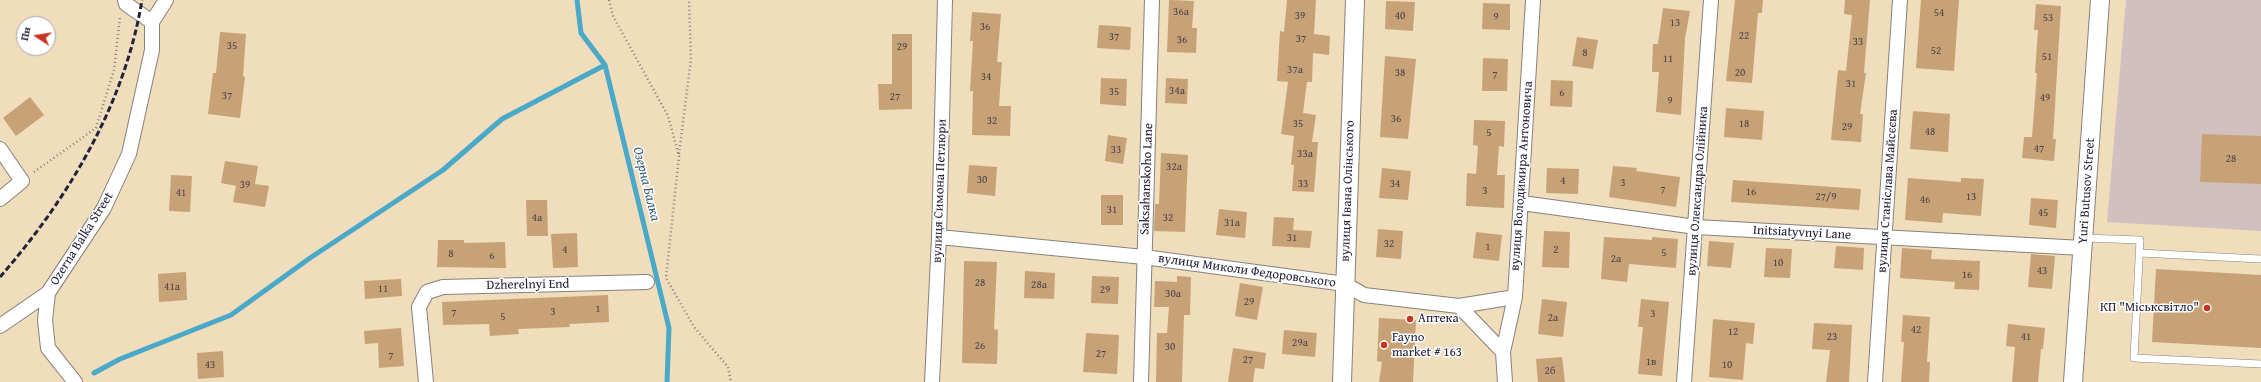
<!DOCTYPE html>
<meta charset="utf-8">
<style>
body{margin:0}
#map{position:relative;width:2261px;height:382px;overflow:hidden;background:#efddbb;font-family:"Gentium Book Plus",serif}
canvas{display:block}
.north{position:absolute;left:16px;top:16px;width:40px;height:40px;box-sizing:border-box;background:#fff;border:1px solid #a7a7b1;border-radius:50%;rotate:282deg;font-size:11px;font-weight:700;line-height:16px;text-align:center;color:#22223b}
.north::after{content:'';display:block;margin:auto;width:14px;height:18px;background:#c8321e;clip-path:polygon(50% 0,100% 100%,50% 72%,0 100%)}
</style>
<div id="map">
<canvas width="2261" height="382"></canvas>
<div class="north">Пн</div>
</div>
<script>
const context = document.querySelector('canvas').getContext('2d');
context.lineJoin = 'round';
function fill(path, color) { context.fillStyle = color; context.fill(path, 'evenodd'); }
function trace(path, color, width, dash) { context.strokeStyle = color; context.lineWidth = width; context.lineCap = dash ? 'butt' : 'round'; context.setLineDash(dash || []); context.stroke(path); }
function write(font, color, halo, rows, align = 'center') {
  context.font = font + ' "Gentium Book Plus",serif'; context.lineWidth = 3; context.setLineDash([]); context.textBaseline = 'middle'; context.strokeStyle = halo; context.fillStyle = color; for (const [text, x, y, turn = 0] of rows) {
    context.save(); context.translate(x, y); context.rotate((+turn || 0) * Math.PI / 180); context.textAlign = isNaN(turn) ? turn : align; if (halo) context.strokeText(text, 0, 0); context.fillText(text, 0, 0); context.restore();
  }
}
const industrial = new Path2D(`
 M2126,0h135v231l-154,-9z`);
const stream = new Path2D(`
 M577,0l4,33 24,32 64,263 -2,54
 M94,373l26,-14 111,-44 79,-57 133,-88 59,-51 103,-54`);
const building = new Path2D(`
 M1169,0l25,1 -2,27h5l-1,25 -29,-1z
 M1287,0h29l-2,34 16,2 -1,19 -16,-2 -1,29h-5l-4,31 13,2 -4,27h6l-4,50 -22,-1 2,-26h-3l3,-29 -13,-2 7,-52 -11,-1 3,-50 4,1z
 M1735,0h28l-1,13h-4l-6,70 -26,-2z
 M1845,0h25l-6,73h2l-6,41h3l-2,28 -30,-2 7,-70 8,1 6,-56 -8,-1z
 M1921,0h38l-5,71 -38,-3z
 M1386,1l29,1 -2,29 -28,-2z
 M1483,3l27,1v26l-28,-1z
 M2036,4l25,2 -8,133h3l-2,22 -32,-3 2,-21h8l5,-64h-2l3,-43h-4z
 M1663,8l27,3 -5,27 -4,77 -25,-3 3,-40h-7l1,-28h5z
 M972,12l29,2 -4,48h5l-3,44h12l-1,30 -38,-1 1,-44h-3l3,-50h-3z
 M1099,25l32,2 -1,23 -33,-2z
 M220,32l26,2 -3,42 2,1 -5,41 -32,-4 5,-41h3z
 M892,34h20v75l-33,1 -1,-26h14z
 M1577,37l21,3 -5,29 -21,-3z
 M1385,56l31,3 -8,80 -28,-2z
 M1483,58l25,1 -1,32h-25z
 M1101,78l26,1 -1,27 -26,-2z
 M1166,78l22,1 -1,25 -22,-1z
 M1551,80l22,1 -1,26 -22,-1z
 M30,97l14,18 -28,21 -13,-18z
 M1726,108l38,3 -2,29 -38,-3z
 M1913,111l37,3 -2,38 -38,-3z
 M1474,120l31,1 -1,26 -5,-1 -2,29h8l-1,33 -38,-2 1,-33 9,1 2,-28 -5,-1z
 M2202,134l59,2v48l-61,-2z
 M1108,135l19,3 -4,26 -18,-3z
 M1161,153l27,2 -3,77 -31,-1 1,-27h4z
 M225,161l33,5 -3,18 14,2 -4,21 -32,-5 3,-16 -15,-3z
 M969,165l28,2 -2,29 -28,-3z
 M1613,166l24,2 -1,3 44,6 -4,30 -67,-10z
 M1382,168l29,3 -3,29 -29,-2z
 M1547,168l32,1 -1,25 -32,-1z
 M171,175l21,1 -2,36 -21,-1z
 M1908,178l53,4v-4l23,1 -3,37 -38,-3 -1,10 -37,-3z
 M1733,180l128,9 -2,21 -128,-8z
 M1101,195h22v30h-22z
 M2031,198l27,2 -2,28 -27,-3z
 M526,200h21l1,36h-21z
 M1219,209l28,3 -2,26 -29,-3z
 M1274,217l20,1 -1,12 19,1 -2,17 -38,-2z
 M1378,229l25,2 -2,28 -25,-2z
 M1544,231l26,1 -1,36 -27,-1z
 M1476,232l26,3 -3,26 -26,-3z
 M577,233l1,34 -25,1 -2,-34z
 M1604,237l48,3v-3l26,2 -2,29 -47,-4 -2,18 -26,-3z
 M438,240h26v3l41,-1 1,26 -69,-1z
 M1709,241l25,2 -3,25 -24,-2z
 M1836,246l28,2 -1,22 -29,-2z
 M1766,248l26,1 -2,29 -26,-1z
 M1902,248l30,2 -1,9 49,2 -1,29 -25,-1 1,-7 -55,-4z
 M2031,254l24,2 -3,33 -24,-2z
 M964,261l33,1 -3,67 4,1 -1,34 -35,-1z
 M2156,269l105,6v73l-109,-6z
 M1025,271l30,2 -1,26 -30,-1z
 M186,272l1,28 -28,2 -1,-28z
 M1092,276l27,1 -1,27 -27,-1z
 M1177,276l14,1 -1,38h-6l-2,67h-26l1,-49h10l2,-26h-15l1,-26 22,1z
 M401,279l1,17 -37,3 -1,-18z
 M1240,283l23,4 -6,33 -22,-4z
 M608,295l1,27 -40,2 1,3 -52,2 1,5 -29,2 -1,-12 -46,1 -1,-23z
 M1542,299l25,3 -4,35 -25,-3z
 M1641,299l28,3 -7,74 -24,-2 5,-47h-5z
 M1903,315l27,2 -3,45h3l-1,20h-28l3,-40h-3z
 M1379,318l37,2 -3,62h-34l3,-20 -5,-1z
 M1713,319l42,4 -2,21 -7,-1 -3,37 -34,-3z
 M1814,323l38,2 -3,57h-23l4,-32 -18,-1z
 M2008,324l37,4 -2,21h-2l-3,33h-26l3,-35 -9,-1z
 M401,328l3,38 -25,2 -1,-25 -13,1 -1,-13z
 M1284,330l33,3 -2,24 -33,-3z
 M1086,333l33,2 -2,39 -34,-2z
 M1233,348l33,5 -2,16 -9,-1 -2,14h-25z
 M223,351l1,26 -26,2 -1,-26z
 M1562,357l3,25h-27l-2,-23z`);
const path = new Path2D(`
 M609,0l4,16 55,100 11,40 -13,122 28,49 34,40 3,15
 M679,154l12,-95 -2,-59
 M34,172l62,-44 18,-58 6,-53`);
const service = new Path2D(`
 M2084,238l56,2 -6,118 127,6
 M2139,253l122,6`);
const minor = new Path2D(`
 M125,0l1,4 26,18
 M0,149l22,32 -22,18
 M1522,203l174,24 387,21
 M939,237l205,20 201,27 19,11 95,11 56,-9
 M1459,306l44,46
 M0,326l48,-33
 M75,382l-27,-34 -3,-28 3,-27 56,-85 25,-54 23,-104v-28l14,-22
 M426,382l-7,-75 8,-15 16,-5 204,-5
 M932,382l7,-145 6,-237
 M1141,382l11,-382
 M1505,382l-2,-30 12,-55 18,-297
 M1684,382l27,-382
 M1875,382l25,-382`);
const tertiary = new Path2D(`
 M1342,382l13,-382
 M2073,382l27,-382`);
const rail = new Path2D(`
 M0,277c68,-78 125,-173 142,-277`);
const markers = [
 [2207,308,4,"#c8321e"],
 [1410,319,4,"#c8321e"],
 [1384,345,4,"#c8321e"]
];
const numberNames = [
 ["36а",1181,12],
 ["54",1939,13],
 ["39",1300,16],
 ["40",1400,16],
 ["9",1496,17],
 ["53",2048,18],
 ["13",1675,23],
 ["36",985,27],
 ["22",1744,36],
 ["37",1114,37],
 ["37",1301,39],
 ["36",1182,40],
 ["33",1858,42],
 ["35",232,46],
 ["29",902,47],
 ["52",1936,51],
 ["8",1585,53],
 ["51",2047,57],
 ["11",1668,59],
 ["37а",1295,70],
 ["38",1400,73],
 ["20",1740,73],
 ["7",1495,75],
 ["34",986,77],
 ["31",1851,84],
 ["34а",1177,91],
 ["35",1114,92],
 ["6",1562,93],
 ["37",227,96],
 ["27",895,97],
 ["49",2045,98],
 ["9",1670,101],
 ["36",1396,119],
 ["32",992,121],
 ["35",1298,124],
 ["18",1744,124],
 ["29",1847,127],
 ["48",1930,132],
 ["5",1489,133],
 ["47",2039,149],
 ["33",1116,150],
 ["33а",1305,154],
 ["28",2231,159],
 ["32а",1174,167],
 ["30",982,180],
 ["4",1563,181],
 ["3",1623,183],
 ["33",1303,184],
 ["34",1395,184],
 ["39",245,185],
 ["7",1663,190],
 ["3",1485,191],
 ["16",1751,192],
 ["41",181,193],
 ["27/9",1826,197],
 ["13",1971,197],
 ["46",1925,200],
 ["31",1112,210],
 ["45",2043,213],
 ["4а",537,218],
 ["32",1168,218],
 ["31а",1232,223],
 ["31",1292,238],
 ["32",1389,244],
 ["1",1488,247],
 ["4",565,250],
 ["2",1556,250],
 ["5",1664,253],
 ["8",451,254],
 ["6",492,256],
 ["2а",1616,259],
 ["10",1778,263],
 ["43",2042,271],
 ["16",1967,275],
 ["28",980,283],
 ["28а",1039,285],
 ["41а",172,287],
 ["11",383,289],
 ["29",1105,290],
 ["30а",1173,294],
 ["29",1249,302],
 ["1",598,309],
 ["3",553,312],
 ["7",454,313],
 ["3",1653,314],
 ["5",503,317],
 ["2а",1553,318],
 ["42",1916,330],
 ["12",1733,332],
 ["23",1832,337],
 ["41",2026,337],
 ["29а",1300,343],
 ["26",980,346],
 ["30",1170,347],
 ["27",1101,354],
 ["7",391,356],
 ["27",1248,360],
 ["1в",1651,362],
 ["43",210,365],
 ["10",1727,365],
 ["2б",1550,371]
];
const streetNames = [
 ["вулиця Володимира Антоновича",1522,176,-86],
 ["Saksahanskoho Lane",1147,179,-88],
 ["вулиця Симона Петлюри",940,191,-88],
 ["вулиця Івана Олінського",1348,191,-88],
 ["вулиця Олександра Олійника",1698,191,-86],
 ["вулиця Станіслава Майсєєва",1888,191,-86],
 ["Yuri Butusov Street",2087,191,-86],
 ["Initsiatyvnyi Lane",1802,233,3],
 ["Ozerna Balka Street",82,239,-58],
 ["вулиця Миколи Федоровського",1247,271,8],
 ["Dzherelnyi End",528,285,-1]
];
const poiNames = [
 ["КП \"Міськсвітло\"",2199,308,"right"],
 ["Аптека",1418,319],
 ["Fayno",1392,338],
 ["market # 163",1392,353]
];
const waterNames = [
 ["Озерна Балка",646,184,76]
];
fill(industrial, '#d2bfbf');
trace(stream, '#4aa8c9', 5);
fill(building, '#c8a277');
trace(service, '#88807b', 8);
trace(minor, '#88807b', 16);
trace(tertiary, '#88807b', 20);
trace(path, '#88807b', 2.5, [1, 3]);
trace(service, '#fff', 7);
trace(minor, '#fff', 14);
trace(tertiary, '#fff', 18);
trace(rail, '#22223b', 3, [6, 3]);
for (const [x, y, r, color] of markers) { const dot = new Path2D(); dot.arc(x, y, r, 0, 2 * Math.PI); context.fillStyle = color; context.fill(dot); trace(dot, '#fff', 1.5); }
write('11px', '#4c424a', null, numberNames);
write('13px', '#22223b', '#fff', streetNames);
write('13px', '#22223b', '#fff', poiNames, 'left');
write('italic 14px', '#345e7b', '#fff', waterNames);
</script>
